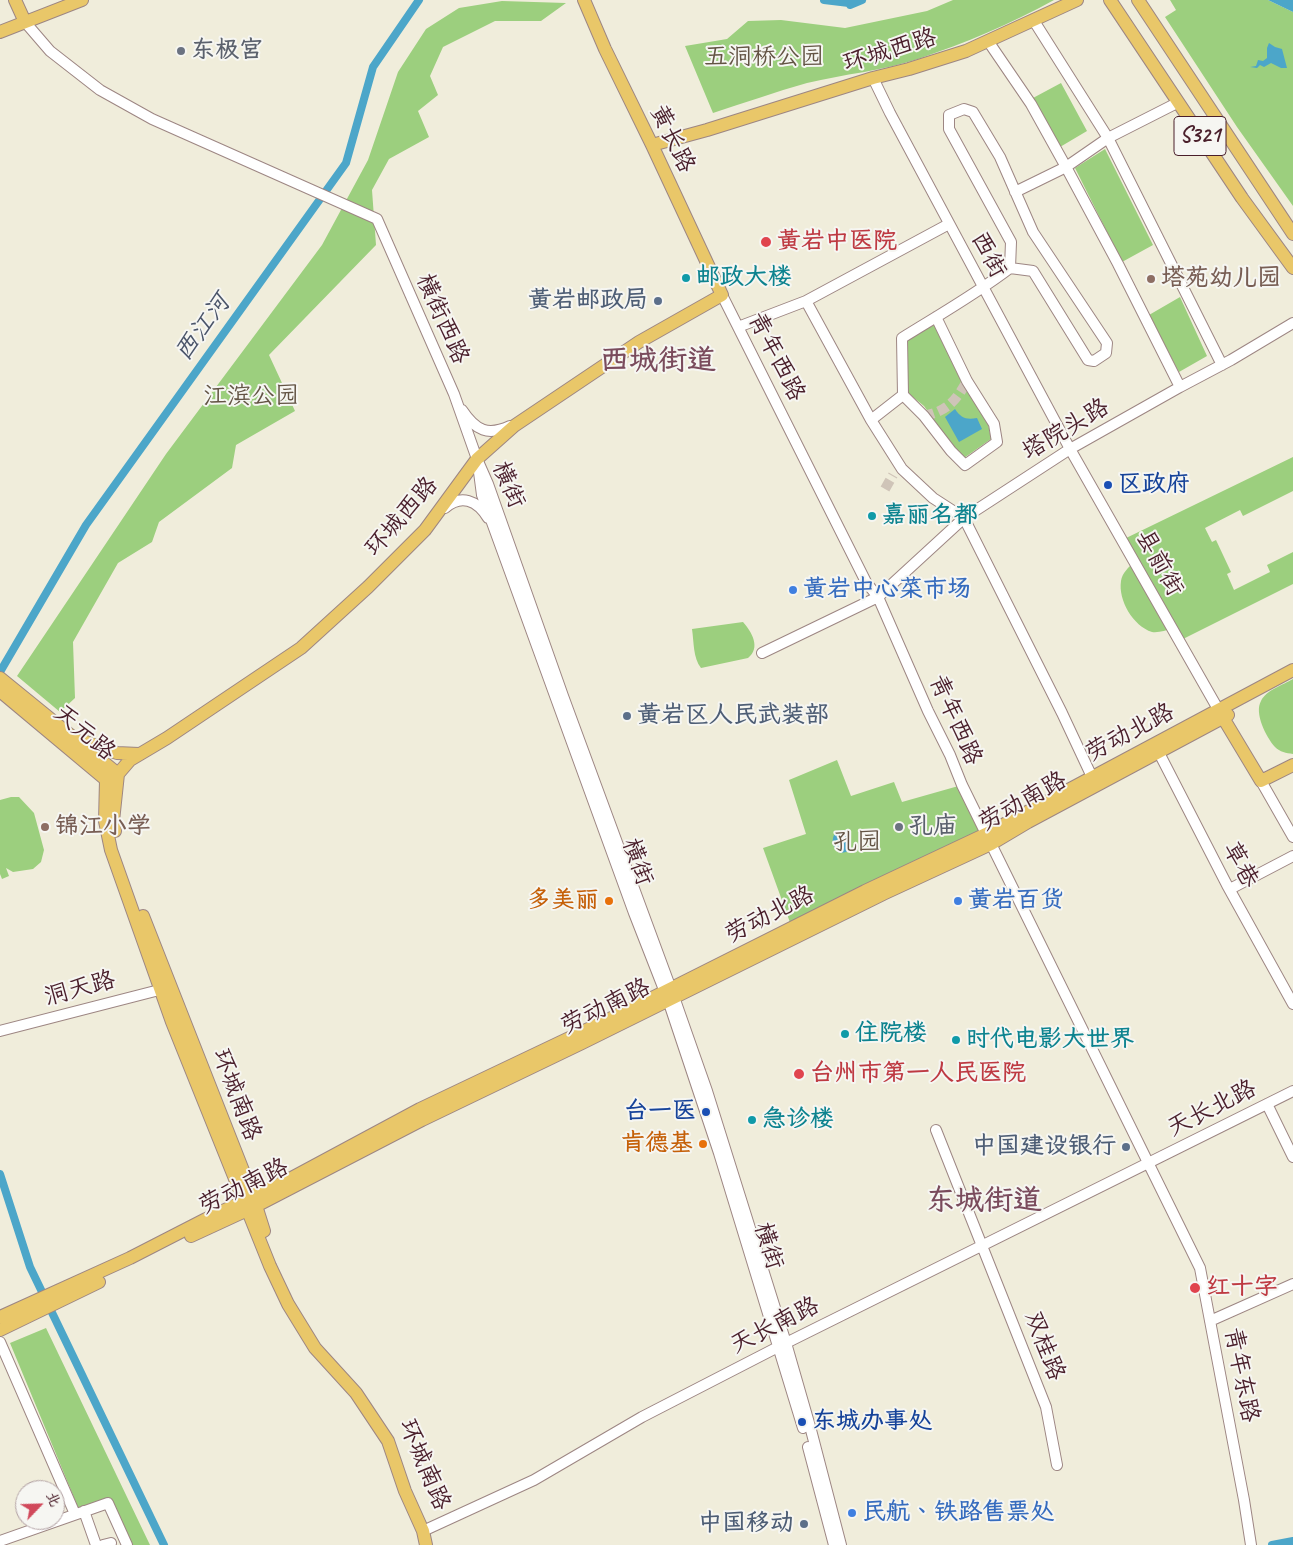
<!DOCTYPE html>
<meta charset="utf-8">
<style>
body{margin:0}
#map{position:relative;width:1293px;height:1545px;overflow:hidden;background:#f0eddb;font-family:Caveat,"LXGW WenKai TC",sans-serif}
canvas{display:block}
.north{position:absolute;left:15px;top:1480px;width:50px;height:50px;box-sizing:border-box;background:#f6f6f2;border:1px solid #b1a0a2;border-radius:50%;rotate:66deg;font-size:14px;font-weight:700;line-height:20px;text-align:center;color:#4a1f2b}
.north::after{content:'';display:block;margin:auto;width:18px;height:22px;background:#d1495b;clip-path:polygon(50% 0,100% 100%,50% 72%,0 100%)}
</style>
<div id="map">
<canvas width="1293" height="1545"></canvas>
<div class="north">北</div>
</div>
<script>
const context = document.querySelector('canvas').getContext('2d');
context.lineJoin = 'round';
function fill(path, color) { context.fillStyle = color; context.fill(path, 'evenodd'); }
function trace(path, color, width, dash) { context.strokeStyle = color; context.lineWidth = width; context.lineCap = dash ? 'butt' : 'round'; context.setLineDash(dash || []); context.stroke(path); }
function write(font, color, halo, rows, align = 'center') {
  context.font = font + ' Caveat,"LXGW WenKai TC",sans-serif'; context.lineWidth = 4; context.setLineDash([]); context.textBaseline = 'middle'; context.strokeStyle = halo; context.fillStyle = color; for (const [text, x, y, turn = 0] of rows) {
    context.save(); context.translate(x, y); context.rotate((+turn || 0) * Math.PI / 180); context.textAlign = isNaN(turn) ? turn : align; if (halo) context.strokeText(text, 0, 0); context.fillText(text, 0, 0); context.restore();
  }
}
const green = new Path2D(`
 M953,0h101c-43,24 -89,43 -136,59 -36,12 -74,15 -111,24 -32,9 -63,20 -94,30l-28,-67 42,-7 21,-18 33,-1 64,8 82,-17z
 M1170,0h98l25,12v194l-56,-79 -72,-110 11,-7z
 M502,1l64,2 -25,18h-46l-52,26 -13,29 8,19 -20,16 11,26 -40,22 -17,31 4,55 -107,110 26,56 -59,34 -4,23 -73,54 -7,20 -34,21 -45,79 2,56 -15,14 -43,-36 149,-222 156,-209 46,-85 30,-88 28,-43 33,-21z
 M1061,83l26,48 -27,16 -27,-49z
 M1105,149l48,96 -31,17 -47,-94z
 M1180,297l27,59 -28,16 -30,-57z
 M936,324l17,39 15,28 20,32 3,16 -27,19 -12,-12 -28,-40 -16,-13 -3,-53z
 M1293,457v34l-50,25 -3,-6 -35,18 7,14 4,-2 15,32 -4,2 7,16 36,-18 -3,-7 26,-13v32l-114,57 -7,-12c-6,1 -13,4 -20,3 -19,-6 -34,-32 -31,-51 1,-8 8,-14 13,-19l-12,-22z
 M743,622c9,10 18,26 5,36l-47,10c-8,-10 -7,-26 -9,-39z
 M1293,679v75c-7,-1 -13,-2 -18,-7 -9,-10 -21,-34 -14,-46 5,-11 22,-16 32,-22z
 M837,760l14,36 43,-14 8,20 60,-17 24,49 -194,94 -29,-80 43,-14 -17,-54z
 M11,797h8l15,16 10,37 -3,12 -8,7 -20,3 -7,-4 3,8 -7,3 -2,-5v-74z
 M46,1328l104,217h-29l-18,-41 -23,8 -70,-169z`);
const water = new Path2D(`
 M1268,0h25v12z
 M1269,43l6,4 7,2 5,19h-6l-10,-5 -7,4 -4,-2 -3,3 -7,-1 6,-1 2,-6 5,1 4,-3v-10z
 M955,409c6,9 11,11 22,9l5,11 -23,13 -14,-25z
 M845,830l6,21 -10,2c-8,-3 -11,-14 -5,-21z`);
const canal = new Path2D(`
 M824,0l25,3 1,2 12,-5
 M0,672l86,-147 260,-362 27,-96 46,-67
 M0,1174l30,93 134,278
 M1272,1545l21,-4`);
const minorTunnel = new Path2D(`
 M924,416c23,-5 32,-15 43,-35
 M885,489l8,-14`);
const minor = new Path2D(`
 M1034,21l74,117 114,227
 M25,22l25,29 50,39 52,29 225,100 77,175 23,65 11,25 75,212 111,301 33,94 79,252 25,87 30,115
 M988,41l43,63 35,63 52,97 62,123
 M873,78l17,35 180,336 148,260
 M1015,192l51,-25 42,-29 69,-35
 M722,295l144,287 12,15 50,114 22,44 12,30 238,483 44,232 7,45
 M806,301l65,119 31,49 31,29 31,20 98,195 30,64
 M936,317l31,64 27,43 3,18 -32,23 -14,-14 -27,-35 -21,-21 -1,-57c37,-23 74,-44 108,-70l23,3 55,89 6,1 12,-8 1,-10 -74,-111 -33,-75 -27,-45 -9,-3 -15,6v14l62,113 -1,26
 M738,327l68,-26 143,-77
 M462,410c14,21 26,26 48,16
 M871,420l32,-25
 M479,472l3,23 152,418 34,87 51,153 84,275
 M445,508c16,-14 32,-8 43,10
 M762,653l116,-56 86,-79 106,-69 110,-62 51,-27 62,-37
 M1156,747l71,138 66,119
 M1261,781l32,56
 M1230,889l63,-33
 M0,1031l167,-43
 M1267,1104l26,53
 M936,1130l110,277 11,58
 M1210,1321l83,-37
 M0,1342l75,172
 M808,1447l26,98
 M84,1511l12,34
 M423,1531l111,-51 108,-63 136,-70 515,-256
 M0,1541l108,-38 19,42
 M103,1545l8,-2`);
const major = new Path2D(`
 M15,0l10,22
 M1110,0l132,198 51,70
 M1138,0l155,234
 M0,32l82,-32
 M652,145l55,-15 166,-52 36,-9 57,-18 111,-51
 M0,678l118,96
 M0,691l111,93
 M1219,711l42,70 32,-16
 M86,742l31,11 22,1
 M115,831l-2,-10 5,-47
 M143,916l110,280 11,35
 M191,1236l65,-30 166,-86 160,-77 301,-149 108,-50 37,-22 200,-107
 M0,1317l130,-59 76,-39 80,-38 134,-72 204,-97 241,-121 121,-57 307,-164
 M0,1330l99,-48
 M426,1545l-3,-14 -18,-40 -17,-50 -32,-48 -41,-45 -27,-44 -18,-38 -98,-244 -61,-172 -6,-29 1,-41 12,-6 12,-14 37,-22 134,-90 67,-61 57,-57 52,-71 37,-33 125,-84 83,-47 -70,-150 -47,-96 -21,-49`);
const markers = [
 [181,51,5,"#6b7280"],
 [766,242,6,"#e0444e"],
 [686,278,5,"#0f9aa8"],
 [1151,279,5,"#8d6e63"],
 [658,301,5,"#5c6f8a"],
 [1108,485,5,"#1a4fb4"],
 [872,516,5,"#0f9aa8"],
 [793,590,5,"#3f7fe0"],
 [627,716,5,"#5c6f8a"],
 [45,827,5,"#8d6e63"],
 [899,827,5,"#6b7280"],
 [609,901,5,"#e8710a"],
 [958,901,5,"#3f7fe0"],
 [845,1034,5,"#0f9aa8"],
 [956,1040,5,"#0f9aa8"],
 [799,1074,6,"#e0444e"],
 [706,1112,5,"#1a4fb4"],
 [752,1120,5,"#0f9aa8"],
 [703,1144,5,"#e8710a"],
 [1126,1147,5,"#5c6f8a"],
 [1195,1288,6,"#e0444e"],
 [802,1422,5,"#1a4fb4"],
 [852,1513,5,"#3f7fe0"],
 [804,1524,5,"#5c6f8a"]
];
const shields = [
 [1200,136,52]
];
const shieldNames = [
 ["S321",1200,136]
];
const worshipNames = [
 ["东极宫",191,51],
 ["孔庙",909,827]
];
const streetNames = [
 ["环城西路",890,51,-17],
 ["黄长路",672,139,64],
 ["西街",988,255,62],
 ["横街西路",442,319,66],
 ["青年西路",776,357,63],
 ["塔院头路",1066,430,-31],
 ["横街",508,485,67],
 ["环城西路",402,517,-49],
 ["县前街",1159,563,61],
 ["青年西路",955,720,66],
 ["天元路",84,733,40],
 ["劳动北路",1130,733,-28],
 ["劳动南路",1023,802,-29],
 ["横街",637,862,70],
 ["草巷",1240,865,62],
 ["劳动北路",770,915,-27],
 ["洞天路",80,989,-15],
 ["劳动南路",606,1007,-26],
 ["环城南路",236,1095,69],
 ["天长北路",1212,1109,-27],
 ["劳动南路",244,1187,-26],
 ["横街",768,1246,73],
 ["天长南路",775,1326,-27],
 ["双桂路",1044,1346,69],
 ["青年东路",1241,1375,79],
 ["环城南路",424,1465,67]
];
const parkNames = [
 ["五洞桥公园",764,58],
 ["江滨公园",251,397],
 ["孔园",857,843]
];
const healthNames = [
 ["黄岩中医院",777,242],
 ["台州市第一人民医院",810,1074],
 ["红十字",1206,1288]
];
const cultureNames = [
 ["邮政大楼",696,278],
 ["嘉丽名都",882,516],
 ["住院楼",855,1034],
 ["时代电影大世界",966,1040],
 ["急诊楼",762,1120]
];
const educationNames = [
 ["塔苑幼儿园",1161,279],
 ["锦江小学",55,827]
];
const serviceNames = [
 ["黄岩邮政局",648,301],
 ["黄岩区人民武装部",637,716,"left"],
 ["中国建设银行",1116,1147],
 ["中国移动",794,1524]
];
const transitNames = [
 ["区政府",1118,485],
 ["台一医",696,1112,"right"],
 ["东城办事处",812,1422]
];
const shopNames = [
 ["黄岩中心菜市场",803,590],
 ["黄岩百货",968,901],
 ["民航、铁路售票处",862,1513]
];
const foodNames = [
 ["多美丽",599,901],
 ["肯德基",693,1144]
];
const waterNames = [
 ["西江河",203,328,-54]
];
const districtNames = [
 ["西城街道",658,361],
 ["东城街道",984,1201]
];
fill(green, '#9ccf7e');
fill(water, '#4ca6c9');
trace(canal, '#4ca6c9', 8);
trace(minorTunnel, '#cfc4b8', 10, [10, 5]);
trace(minor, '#9d8683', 12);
trace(major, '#9d8683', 14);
trace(minor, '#fff', 10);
trace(major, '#e9c769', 12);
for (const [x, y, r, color] of markers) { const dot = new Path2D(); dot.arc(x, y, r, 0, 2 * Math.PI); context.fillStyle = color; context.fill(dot); trace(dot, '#f6f6f2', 2); }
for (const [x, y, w] of shields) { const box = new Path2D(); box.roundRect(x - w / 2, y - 19.5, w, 39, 4); context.fillStyle = '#f6f6f2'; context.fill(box); trace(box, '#4a1f2b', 1); }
write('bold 22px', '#4a1f2b', null, shieldNames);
write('bold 24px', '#5b616d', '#f6f6f2', worshipNames, 'left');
write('24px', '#4a1f2b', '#f6f6f2', streetNames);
write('24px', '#635444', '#f6f6f2', parkNames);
write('bold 24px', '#be3a42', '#f6f6f2', healthNames, 'left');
write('bold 24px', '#0d838f', '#f6f6f2', cultureNames, 'left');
write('bold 24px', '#785e54', '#f6f6f2', educationNames, 'left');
write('bold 24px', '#4e5e75', '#f6f6f2', serviceNames, 'right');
write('bold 24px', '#164399', '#f6f6f2', transitNames, 'left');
write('bold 24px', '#366cbe', '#f6f6f2', shopNames, 'left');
write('bold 24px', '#c56008', '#f6f6f2', foodNames, 'right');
write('italic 25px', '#4b556a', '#f6f6f2', waterNames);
write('bold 29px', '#7a4b5c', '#f6f6f2', districtNames);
</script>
